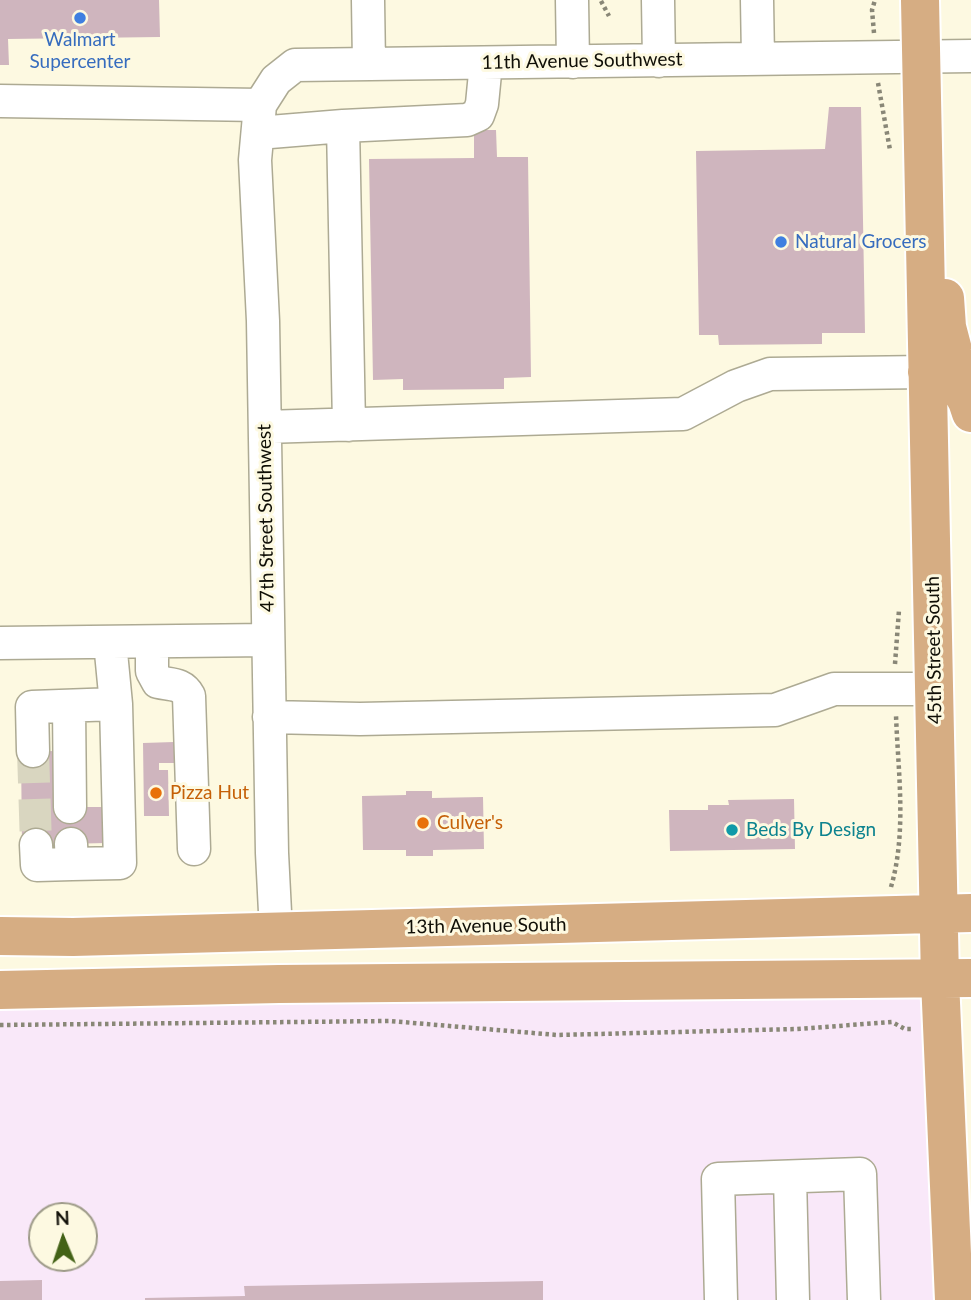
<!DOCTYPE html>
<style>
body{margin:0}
#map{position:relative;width:971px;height:1300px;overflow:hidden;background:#fdf9e1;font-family:Lato,sans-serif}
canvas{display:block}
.north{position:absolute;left:28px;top:1202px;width:70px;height:70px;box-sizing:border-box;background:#fdf9e1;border:2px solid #9e9b89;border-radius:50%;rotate:358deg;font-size:19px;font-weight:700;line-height:28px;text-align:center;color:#0f0e06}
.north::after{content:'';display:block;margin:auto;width:24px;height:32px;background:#436216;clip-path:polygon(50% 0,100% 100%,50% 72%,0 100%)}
</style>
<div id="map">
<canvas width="971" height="1300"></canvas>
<div class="north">N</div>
</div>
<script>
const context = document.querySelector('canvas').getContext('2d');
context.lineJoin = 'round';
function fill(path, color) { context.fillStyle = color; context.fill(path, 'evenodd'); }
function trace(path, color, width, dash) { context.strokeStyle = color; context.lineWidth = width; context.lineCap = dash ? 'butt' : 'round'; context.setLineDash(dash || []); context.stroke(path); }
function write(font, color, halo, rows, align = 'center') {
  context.font = font + ' Lato,sans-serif'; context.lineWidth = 6; context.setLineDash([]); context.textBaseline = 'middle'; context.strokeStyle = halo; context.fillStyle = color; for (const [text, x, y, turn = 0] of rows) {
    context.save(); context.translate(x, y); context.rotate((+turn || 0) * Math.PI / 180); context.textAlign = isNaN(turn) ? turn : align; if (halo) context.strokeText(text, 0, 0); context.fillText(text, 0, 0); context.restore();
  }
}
const commercial = new Path2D(`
 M928,988l11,312h-939v-296zM42,1216h42v42h-42z`);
const building = new Path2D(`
 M0,0h159l1,37 -152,2 1,26h-9z
 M829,107h32l4,226h-43v11l-103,1 -1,-10h-19l-3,-184 129,-2z
 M474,130h22l1,27h31l3,220 -27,1v11l-101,1v-11l-30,1 -4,-221 105,-1z
 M174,742l1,21h-16v7h9l1,46h-25l-1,-73z
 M54,751l1,56h51v36l-84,2 -1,-93z
 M406,791h26v7l51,-1 1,52 -51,1v6h-27v-6h-43l-1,-54 44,-1z
 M794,799l1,50 -125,2 -1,-41h39v-5h21l-1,-5z
 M42,1280v20h-42v-19z
 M543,1281v19h-398v-2l100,-2 -1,-10z`);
const minorTunnel = new Path2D(`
 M33,751l3,94`);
const path = new Path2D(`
 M601,1l8,15
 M874,33l-2,-23 3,-10
 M878,83l12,67
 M895,664l4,-54
 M891,887c16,-55 7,-115 5,-172
 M0,1025l390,-4 167,14 240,-6 95,-7 13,7h9`);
const minor = new Path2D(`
 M368,0l1,64
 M572,0l1,62
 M658,0l1,61
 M757,0l1,58
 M0,101l260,4
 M258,133l85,-7
 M349,425l-6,-299 124,-6 11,-5 4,-11 4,-41
 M265,427l418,-13 53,-28 34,-12 157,-2
 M152,642v29l6,11c13,3 24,1 31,14l5,153
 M0,643l268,-3
 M69,706l1,101
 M269,717l91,2 415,-9 59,-21h100
 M33,751l-1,-44 84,-3
 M71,844l1,20 48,-1 -4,-159 -6,-62
 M36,845l1,20 35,-1
 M276,932l-4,-79 -9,-532 -8,-161 5,-55 16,-25 19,-15 676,-9
 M790,1177l3,123
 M721,1300l-3,-121 142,-5 4,126`);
const major = new Path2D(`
 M920,0l20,980 14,320
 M945,298l2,29 7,27 17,15
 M927,372l29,9 11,20 4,12
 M0,936l73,1 898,-24
 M0,990l279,-6 692,-6`);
const markers = [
 [80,18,7,"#3f7fe0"],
 [781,242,7,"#3f7fe0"],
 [156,793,7,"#e8710a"],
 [423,823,7,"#e8710a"],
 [732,830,7,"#0f9aa8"]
];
const shopNames = [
 ["Walmart",80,40],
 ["Supercenter",80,62],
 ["Natural Grocers",795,242,"left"]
];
const streetNames = [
 ["11th Avenue Southwest",582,61,-1],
 ["47th Street Southwest",266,518,-91],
 ["45th Street South",934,650,-91],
 ["13th Avenue South",486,926,-1]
];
const foodNames = [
 ["Pizza Hut",170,793],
 ["Culver's",437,823]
];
const cultureNames = [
 ["Beds By Design",746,830]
];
fill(commercial, '#f9e8f9');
fill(building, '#cfb5be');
trace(minorTunnel, '#d9d6c0', 32, [32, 16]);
trace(minor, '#adaa93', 35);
trace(major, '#fff', 42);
trace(path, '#898777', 4.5, [3.5, 3.5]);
trace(minor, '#fff', 32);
trace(major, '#d6ad83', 38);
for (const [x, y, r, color] of markers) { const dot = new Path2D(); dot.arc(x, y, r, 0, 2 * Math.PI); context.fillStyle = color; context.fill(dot); trace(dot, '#fdf9e1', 2.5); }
write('19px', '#366cbe', '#fdf9e1', shopNames);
write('19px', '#0f0e06', '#fdf9e1', streetNames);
write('19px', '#c56008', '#fdf9e1', foodNames, 'left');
write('19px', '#0d838f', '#fdf9e1', cultureNames, 'left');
</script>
